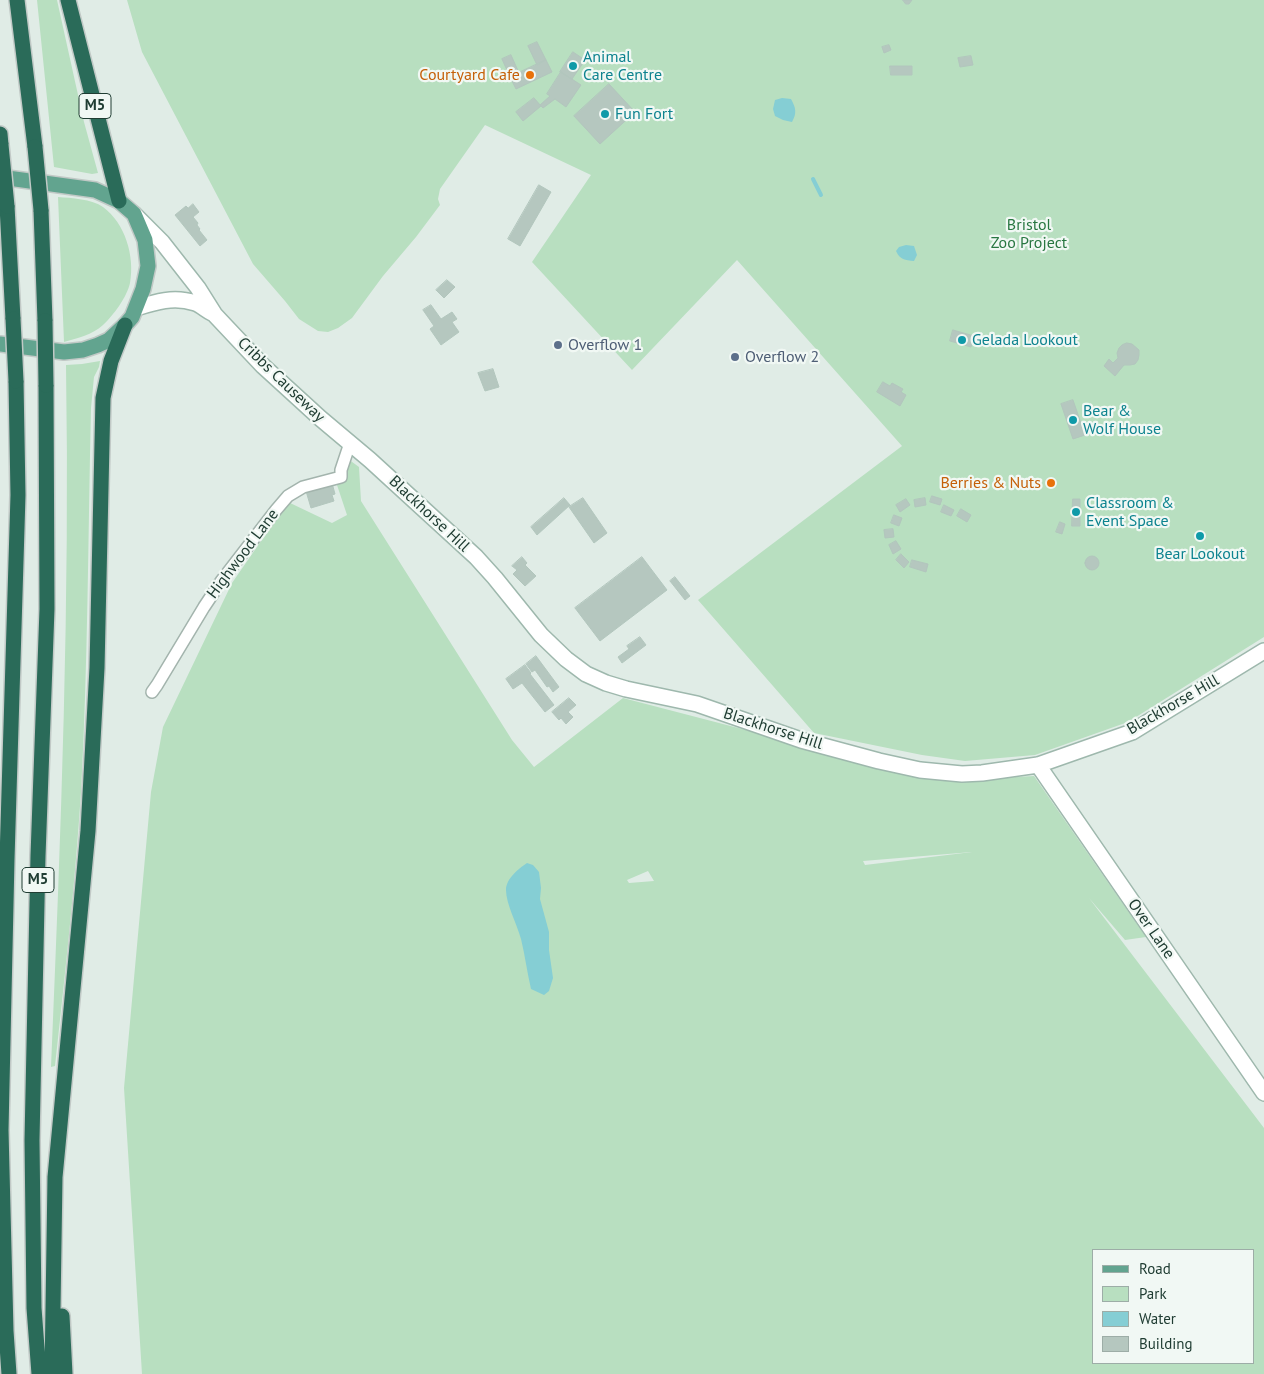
<!DOCTYPE html>
<style>
body{margin:0}
#map{position:relative;width:1264px;height:1374px;overflow:hidden;background:#e0ece6;font-family:"PT Sans",sans-serif}
canvas{display:block}
.legend{position:absolute;left:1092px;top:1249px;width:162px;height:115px;box-sizing:border-box;background:#f1f8f4;border:1px solid #9dada7;margin:0;padding:6px 9px;list-style:none;font-size:15px;color:#203d33}
.legend li{display:flex;align-items:center;gap:10px;height:25px}
.legend b{width:25px;border:1px solid #9dada7}
</style>
<div id="map">
<canvas width="1264" height="1374"></canvas>
<ul class="legend">
<li><b style="height:6px;background:#62a48f"></b>Road</li>
<li><b style="height:14px;background:#b8dfc0"></b>Park</li>
<li><b style="height:14px;background:#85ced4"></b>Water</li>
<li><b style="height:14px;background:#b5c7bf"></b>Building</li>
</ul>
</div>
<script>
const context = document.querySelector('canvas').getContext('2d');
context.lineJoin = 'round';
function fill(path, color) { context.fillStyle = color; context.fill(path, 'evenodd'); }
function trace(path, color, width, dash) { context.strokeStyle = color; context.lineWidth = width; context.lineCap = dash ? 'butt' : 'round'; context.setLineDash(dash || []); context.stroke(path); }
function write(font, color, halo, rows, align = 'center') {
  context.font = font + ' "PT Sans",sans-serif'; context.lineWidth = 4.5; context.setLineDash([]); context.textBaseline = 'middle'; context.strokeStyle = halo; context.fillStyle = color; for (const [text, x, y, turn = 0] of rows) {
    context.save(); context.translate(x, y); context.rotate((+turn || 0) * Math.PI / 180); context.textAlign = isNaN(turn) ? turn : align; if (halo) context.strokeText(text, 0, 0); context.fillText(text, 0, 0); context.restore();
  }
}
const green = new Path2D(`
 M37,0h20l27,122 14,51 -6,1 -38,-7z
 M127,0h1137v637l-136,85 -93,33 -70,6 -43,-6 -108,-22 -116,-133 204,-154 -165,-186 -105,110 -100,-108 59,-87 -106,-50 -45,64 -2,10 2,6 -24,32 -33,39 -31,42 -14,10 -10,4 -10,-1 -19,-12 -14,-18 -32,-37 -111,-212z
 M58,197c13,1 34,2 45,10 22,16 32,49 27,76 -3,14 -17,33 -27,42 -11,10 -25,13 -39,17z
 M100,361l-1,6 -5,10 -3,31c-3,128 -3,256 -10,384 -6,92 -16,183 -26,274l-4,1c10,-234 19,-468 15,-702l16,-1z
 M339,456l9,3 11,8 2,34 151,239 22,27 89,-69 319,83 92,-5 112,161 -21,3 -36,-42 175,230v246h-1122l-18,-286 27,-296 12,-65 69,-144 56,-81 44,21 15,-8 -12,-36zM972,852l-107,13 -2,-4zM648,871l6,10 -25,2 -2,-3zM1093,1250h160v113h-160z`);
const water = new Path2D(`
 M782,98l9,1c5,9 6,14 1,23l-9,-2 -8,-4 -2,-7 2,-9z
 M906,245l8,1 3,9 -3,6c-9,-1 -14,-1 -18,-10l3,-4z
 M527,863l6,2 6,7 2,16 -1,11 9,33v18l4,28 -4,13 -5,4 -13,-6c-4,-17 -6,-34 -10,-50 -4,-15 -15,-35 -15,-49 0,-11 12,-21 21,-27z`);
const stream = new Path2D(`
 M813,179l8,16`);
const building = new Path2D(`
 M903,0h9l-3,4h-3z
 M537,42l9,18 -9,5 -9,-19z
 M889,45l2,5 -7,3 -2,-6z
 M573,52l12,8 -13,19 -12,-7z
 M511,55l8,18 -9,4 -8,-18z
 M971,56l2,9 -13,2 -2,-9z
 M546,60l6,12 -36,17 -6,-12z
 M890,66h22v9h-21z
 M561,72l20,13 -15,22 -11,-8 -12,9 -3,-3 10,-9 -3,-2z
 M609,84l26,28 -35,32 -26,-28z
 M534,98l7,8 -18,15 -7,-9z
 M539,185l12,7 -31,54 -12,-7z
 M193,204l6,8 -6,5 5,6 -1,2 3,4 -1,1 8,10 -7,6 -25,-31 11,-9 2,2z
 M447,280l8,7 -11,11 -8,-8z
 M431,305l10,14 11,-7 5,7 -5,3 7,10 -18,13 -11,-16 4,-3 -11,-16z
 M953,330l21,6 -3,11 -21,-6z
 M1127,343l5,1 7,6v5l-1,5 -3,4 -5,1h-6l-9,11 -11,-10 5,-7 4,4 5,-5 -1,-5 2,-5 3,-3z
 M493,369l6,18 -14,4 -7,-18z
 M883,382l7,4 2,-3 11,6 -2,3 5,3 -6,11 -23,-14z
 M1073,400l12,35 -12,4 -12,-35z
 M332,483l3,11 -3,1 2,6 -23,7 -5,-17z
 M932,496l10,3 -2,6 -10,-3z
 M564,498l6,7 -33,30 -6,-8z
 M583,498l24,35 -13,10 -25,-36z
 M925,498l1,7 -11,2 -1,-7z
 M906,499l4,6 -10,7 -4,-7z
 M1073,499h7v27h-8z
 M944,505l10,5 -3,6 -10,-4z
 M961,509l10,6 -4,7 -10,-6z
 M894,515l8,3 -3,8 -8,-3z
 M1060,522l5,2 -3,10 -6,-2z
 M893,529l1,8 -9,1 -1,-8z
 M1195.5 535a4.5 4.5 0 1 1 9 0a4.5 4.5 0 1 1-9 0Z
 M896,541l5,8 -8,5 -4,-9z
 M901,554l8,8 -5,6 -8,-8z
 M1085 563a7 7 0 1 1 14 0a7 7 0 1 1-14 0Z
 M522,557l5,6 -2,2 11,11 -11,10 -12,-12 4,-4 -5,-4z
 M642,557l25,33 -67,51 -25,-33z
 M912,560l16,4 -2,8 -16,-5z
 M675,577l15,19 -5,4 -15,-19z
 M640,637l6,8 -24,18 -4,-6 11,-8 -2,-3z
 M536,656l23,31 -6,5 -4,-6 -2,1 -12,-17 -3,2 -6,-8z
 M525,665l6,8 -1,1 24,31 -9,7 -23,-29 -9,6 -7,-10z
 M569,698l7,7 -8,7 5,5 -7,7 -5,-6 -2,2 -7,-8z`);
const street = new Path2D(`
 M152,692l5,-7 47,-78 18,-27 54,-70 12,-14 15,-9 38,-10v-7l9,-27`);
const secondary = new Path2D(`
 M134,214l28,28 36,46 17,27 48,51 57,52 50,42 106,97 19,21 46,57 25,24 20,15 20,9 20,6 71,15 104,36 78,21 41,9 42,4 20,-1 56,-8 94,-33 132,-81
 M136,308c19,-6 38,-12 59,-5 6,2 11,7 17,10
 M1038,765l226,328`);
const primary = new Path2D(`
 M0,177l95,13 24,11 15,13 11,26 3,26 -5,23 -11,28 -7,8 -16,15 -11,5 -15,5 -19,2 -64,-8`);
const highway = new Path2D(`
 M17,0l18,147
 M68,0l51,201
 M0,134l1,11
 M7,206l6,113
 M41,210l4,111
 M62,1316l3,58
 M9,1374l-3,-43 -5,-201 6,-271 11,-364 -2,-114
 M39,1374l-5,-66 -2,-168 6,-284 9,-247 -1,-224
 M52,1374l3,-197 33,-346 9,-163 6,-270 8,-37 14,-36`);
const highwayBridge = new Path2D(`
 M1,145l6,61
 M35,147l6,63
 M13,319l3,62
 M45,321l1,64`);
const markers = [
 [573,66,5,"#0f9aa8"],
 [530,75,5,"#e8710a"],
 [605,114,5,"#0f9aa8"],
 [962,340,5,"#0f9aa8"],
 [558,345,5,"#5c6f8a"],
 [735,357,5,"#5c6f8a"],
 [1073,420,5,"#0f9aa8"],
 [1051,483,5,"#e8710a"],
 [1076,512,5,"#0f9aa8"],
 [1200,536,5,"#0f9aa8"]
];
const shields = [
 [95,106,32],
 [38,880,32]
];
const shieldNames = [
 ["M5",95,106],
 ["M5",38,880]
];
const cultureNames = [
 ["Animal",583,57],
 ["Care Centre",583,75],
 ["Fun Fort",615,114],
 ["Gelada Lookout",972,340],
 ["Bear &",1083,411],
 ["Wolf House",1083,429],
 ["Classroom &",1086,503],
 ["Event Space",1086,521],
 ["Bear Lookout",1200,554,"center"]
];
const foodNames = [
 ["Courtyard Cafe",520,75],
 ["Berries & Nuts",1041,483]
];
const parkNames = [
 ["Bristol",1029,225],
 ["Zoo Project",1029,243]
];
const serviceNames = [
 ["Overflow 1",568,345],
 ["Overflow 2",745,357]
];
const streetNames = [
 ["Cribbs Causeway",281,380,44],
 ["Blackhorse Hill",429,514,43],
 ["Highwood Lane",243,554,-53],
 ["Blackhorse Hill",1173,705,-30],
 ["Blackhorse Hill",773,729,18],
 ["Over Lane",1151,929,55]
];
fill(green, '#b8dfc0');
fill(water, '#85ced4');
trace(stream, '#85ced4', 4);
fill(building, '#b5c7bf');
trace(building, '#b2c6bd', 1);
trace(street, '#a3b4ad', 14);
trace(secondary, '#9eb8ad', 18);
trace(primary, '#c1c9c6', 18);
trace(highway, '#c1c9c6', 18);
trace(street, '#fff', 11);
trace(secondary, '#fff', 15);
trace(primary, '#62a48f', 15);
trace(highway, '#2a6b59', 15);
trace(highwayBridge, '#c1c9c6', 18, []);
trace(highwayBridge, '#2a6b59', 15);
for (const [x, y, r, color] of markers) { const dot = new Path2D(); dot.arc(x, y, r, 0, 2 * Math.PI); context.fillStyle = color; context.fill(dot); trace(dot, '#f1f8f4', 2); }
for (const [x, y, w] of shields) { const box = new Path2D(); box.roundRect(x - w / 2, y - 12.5, w, 25, 4); context.fillStyle = '#f1f8f4'; context.fill(box); trace(box, '#203d33', 1); }
write('bold 15px', '#203d33', null, shieldNames);
write('16px', '#0d838f', '#f1f8f4', cultureNames, 'left');
write('16px', '#c56008', '#f1f8f4', foodNames, 'right');
write('16px', '#287741', '#f1f8f4', parkNames);
write('16px', '#4e5e75', '#f1f8f4', serviceNames, 'left');
write('16px', '#203d33', '#f1f8f4', streetNames);
</script>
